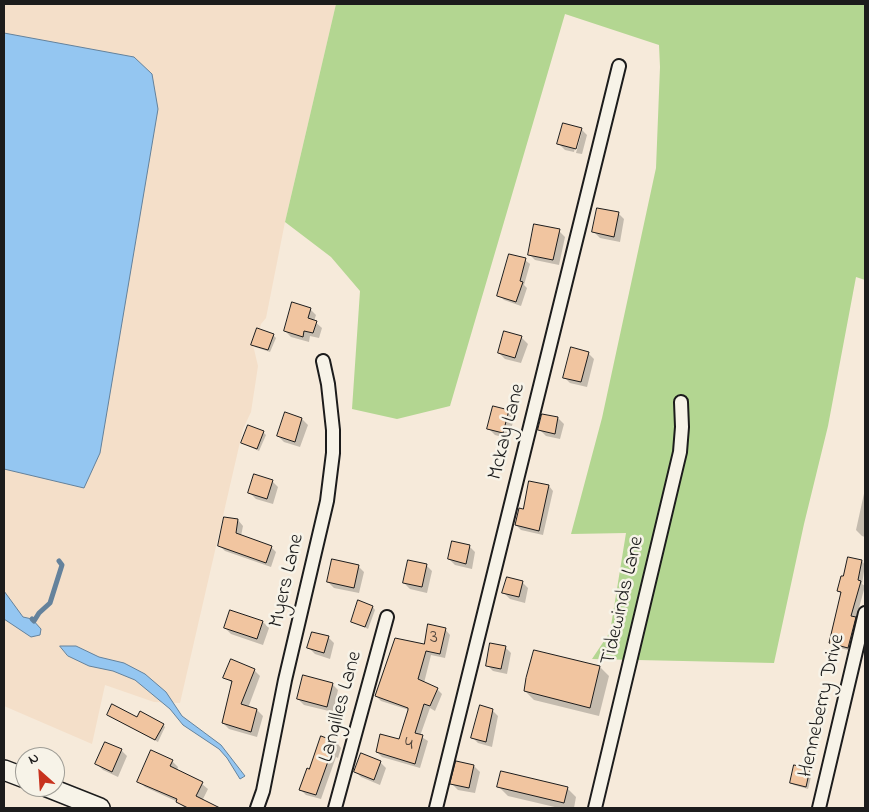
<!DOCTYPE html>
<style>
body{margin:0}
#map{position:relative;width:869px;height:812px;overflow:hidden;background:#f6eada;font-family:"Indie Flower",sans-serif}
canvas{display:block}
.frame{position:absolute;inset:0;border:5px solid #1c1c1c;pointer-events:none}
.north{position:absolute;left:15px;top:747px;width:50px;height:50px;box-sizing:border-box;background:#f7f3e8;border:1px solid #9f9d96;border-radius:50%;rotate:334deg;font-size:14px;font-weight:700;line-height:20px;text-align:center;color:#1c1c1c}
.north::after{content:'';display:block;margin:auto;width:18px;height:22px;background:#c8321e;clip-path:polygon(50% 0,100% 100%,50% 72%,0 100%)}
</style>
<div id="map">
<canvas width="869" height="812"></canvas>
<div class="frame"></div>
<div class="north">N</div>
</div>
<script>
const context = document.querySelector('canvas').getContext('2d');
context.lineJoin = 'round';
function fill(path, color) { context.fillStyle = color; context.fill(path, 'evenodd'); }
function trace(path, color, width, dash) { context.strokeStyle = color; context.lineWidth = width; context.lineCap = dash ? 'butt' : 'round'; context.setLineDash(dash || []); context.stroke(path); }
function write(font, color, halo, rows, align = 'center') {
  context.font = font + ' "Indie Flower",sans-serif'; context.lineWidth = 5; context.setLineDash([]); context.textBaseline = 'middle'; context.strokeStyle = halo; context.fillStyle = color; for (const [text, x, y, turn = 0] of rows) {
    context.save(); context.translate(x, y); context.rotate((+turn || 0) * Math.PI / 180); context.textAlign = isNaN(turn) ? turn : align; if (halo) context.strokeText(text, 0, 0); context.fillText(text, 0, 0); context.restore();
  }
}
const built = new Path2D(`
 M4,4h332l-51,218 -19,96 -5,6 -5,19 -3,2 5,21 -7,46 -8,17 -63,274 -26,-1 -49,-17 -13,59 -88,-38z`);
const green = new Path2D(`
 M336,4h529v276l-9,-3 -28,149 -24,98 -30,139 -182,-4 18,-27 16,-99 -55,1 31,-116 54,-250 4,-101 -1,-22 -94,-31 -115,392 -53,13 -45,-10 8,-118 -29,-34 -46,-35z`);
const water = new Path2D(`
 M4,33l130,24 18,17 6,35 -58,344 -16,35 -80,-19z
 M4,591l19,26 9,2 9,10 -1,6 -9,2 -27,-18z
 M60,646h16l23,11 25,6 21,11 21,18 16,24 39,29 24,31 -5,3 -13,-21 -8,-9 -36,-24 -13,-16 -35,-29 -22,-9 -24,-5 -21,-10z`);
const shadow = new Path2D(`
 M581,129l6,6 -5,19 -6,-1 6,-22h-3l-5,21 -9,-2 -6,-6z
 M618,213l6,6 -4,23 -20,-4 -6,-6z
 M559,231l6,6 -6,28 -24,-5 -6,-6z
 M525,260l5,4 -6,21 3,3 -6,18 -17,-6 -5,-5z
 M310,309l6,6 -2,6 8,7 -3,10 -9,-2 -1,6 -18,-5 -6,-6z
 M505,333l17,5 6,6 -7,19 -16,-4 -6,-6z
 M273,335l3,3 -6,14 -15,-5 -2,-3z
 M588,353l6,6 -7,28 -17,-4 -6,-6z
 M509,411l5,6 -5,22 -14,-4 -6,-6z
 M286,414l16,5 6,6 -8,22 -16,-5 -6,-6z
 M558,418l6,6 -4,15 -14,-3 -6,-6z
 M263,432l3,3 -7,16 -17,-8z
 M272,481l6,6 -5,17 -17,-5 -6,-6z
 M549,486l4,5 -10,44 -22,-5 -5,-5z
 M865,489v48l-3,-1 -6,-6z
 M238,520l5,6 -2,10 30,11 5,5 -5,15 -46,-16 -5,-5z
 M469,546l6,6 -3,17 -17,-4 -6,-6z
 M862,561l3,4 -3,19 3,2 -9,33 3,4 -6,28 -18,-4 -5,-4 12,-49 -4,-3z
 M426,565l6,6 -5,22 -17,-4 -6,-6z
 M358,566l6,6 -5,21 -25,-5 -6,-6z
 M522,582l6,6 -3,15 -15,-4 -6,-6z
 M373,607l2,3 -7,19 -16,-8z
 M231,611l32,11 6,6 -6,17 -32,-11 -6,-6z
 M445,629l5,6 -5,23 -14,-3 -7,28 13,6 5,5 -7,17 -5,-3 -10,28 8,5 -8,27 -38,-11 -5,-5 23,-12 9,-30 -28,-9 -5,-5 49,-51z
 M328,637l6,6 -4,16 -15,-5 -6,-6z
 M505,647l6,6 -4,21 -14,-3 -6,-6z
 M600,667l9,9 -10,40 -65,-16 -9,-9z
 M254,670l6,6 -12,32 9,2 6,6 -6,21 -28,-8 -6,-6 10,-39 -8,-7z
 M332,684l6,6 -5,22 -29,-7 -6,-6z
 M492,710l6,6 -6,31 -14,-4 -6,-6z
 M108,715l29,3 26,7 2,2 -7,15z
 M337,743l4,5 -3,10 -2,-1 -15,42 -15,-4 -5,-5 8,-20z
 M121,750l6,6 -9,21 -15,-7 -6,-6z
 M172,761l6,6 -1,3 25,14 6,5 -6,12 15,7h-32l-7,-6 -33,-15 -6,-6z
 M380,762l6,6 -6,17 -19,-8 -6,-6z
 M457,763l17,3 6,6 -5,21 -17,-3 -6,-6z
 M809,771l3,2 -4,16 -14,-4 -3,-2z
 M499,787l68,1 9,9 -2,11h-15l-51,-12z`);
const stream = new Path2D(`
 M32,619l2,2 5,-8 11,-10 12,-38 -3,-4`);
const building = new Path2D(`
 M563,123l19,5 -6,21 -19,-5z
 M597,208l22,4 -5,25 -22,-5z
 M534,224l26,5 -7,31 -25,-5z
 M509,254l17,4 -6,23 3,1 -7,20 -19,-6z
 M292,302l19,6 -3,10 9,3 -4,12 -9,-2 -1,6 -19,-6z
 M257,328l17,6 -6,16 -17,-5z
 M504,331l18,5 -7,22 -17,-5z
 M571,347l18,5 -8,30 -18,-4z
 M493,406l16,4 -6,23 -16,-4z
 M285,412l17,6 -7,24 -18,-6z
 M542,414l16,3 -3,17 -17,-4z
 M248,425l16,6 -7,18 -16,-6z
 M254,474l19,6 -6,19 -19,-6z
 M529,481l20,4 -10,46 -24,-6 4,-17 4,1z
 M224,517l14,2 -2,14 36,13 -6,17 -48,-17z
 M452,541l18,4 -4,19 -18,-5z
 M848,557l14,3 -4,20 3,1 -10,35 5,1 -8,31 -19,-5 12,-51 -4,-1 4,-15h2z
 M332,559l27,6 -5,23 -27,-6z
 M408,560l19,4 -5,23 -19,-4z
 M507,577l16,4 -4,16 -17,-4z
 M358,600l15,6 -8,21 -14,-5z
 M230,610l33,11 -6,18 -33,-11z
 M428,624l18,4 -6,26 -14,-3 -8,28 20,9 -8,18 -6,-2 -9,29 8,2 -8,29 -39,-12 4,-18 19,5 9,-29v-2l-33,-12 20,-58 29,6z
 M312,632l17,4 -5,17 -17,-5z
 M490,643l16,3 -5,23 -15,-3z
 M534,650l66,16 -10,42 -66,-17 2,-13z
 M231,659l24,10 -14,35 16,5 -6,23 -29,-9 10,-42 -9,-3z
 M303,675l30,8 -6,24 -30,-8z
 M112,704l25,13 3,-6 24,13 -9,16 -48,-25z
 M480,705l13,4 -7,33 -15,-4z
 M321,736l16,6 -4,12 -2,-1 -15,42 -17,-5 8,-22 2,1z
 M105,742l17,7 -10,23 -17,-8z
 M151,750l22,10 -3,6 33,16 -7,14 24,12h-32l-12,-6 1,-3 -40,-17z
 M361,753l20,8 -7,19 -20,-8z
 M456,761l18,4 -5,23 -19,-4z
 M794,765l16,4 -4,18 -16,-4z
 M501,771l67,16 -4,16 -67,-16z`);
const minor = new Path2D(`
 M257,808l6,-17 22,-111 42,-179 6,-48v-23l-5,-46 -5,-23
 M335,808l52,-191
 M436,808l183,-742
 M595,808l85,-356 2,-25 -1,-25
 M819,808l46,-195`);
const secondary = new Path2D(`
 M4,770l21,8
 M47,787l53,21`);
const numberNames = [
 ["3",434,639],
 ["4",409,746]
];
const streetNames = [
 ["Mckay Lane",508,432,-76],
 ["Myers Lane",288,581,-77],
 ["Tidewinds Lane",624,601,-77],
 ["Henneberry Drive",823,706,-77],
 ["Langilles Lane",342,707,-75]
];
fill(built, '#f4dfc9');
fill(green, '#b3d691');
fill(water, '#94c6f1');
trace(water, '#64829c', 1);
fill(shadow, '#0003');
trace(stream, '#64829c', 5);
fill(building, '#f1c5a0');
trace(building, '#1c1c1c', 1);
trace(minor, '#1c1c1c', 16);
trace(secondary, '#1c1c1c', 22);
trace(minor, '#f7f3e8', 12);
trace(secondary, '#f7f3e8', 19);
write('19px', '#51463d', null, numberNames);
write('21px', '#1c1c1c', '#f7f3e8', streetNames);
</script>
